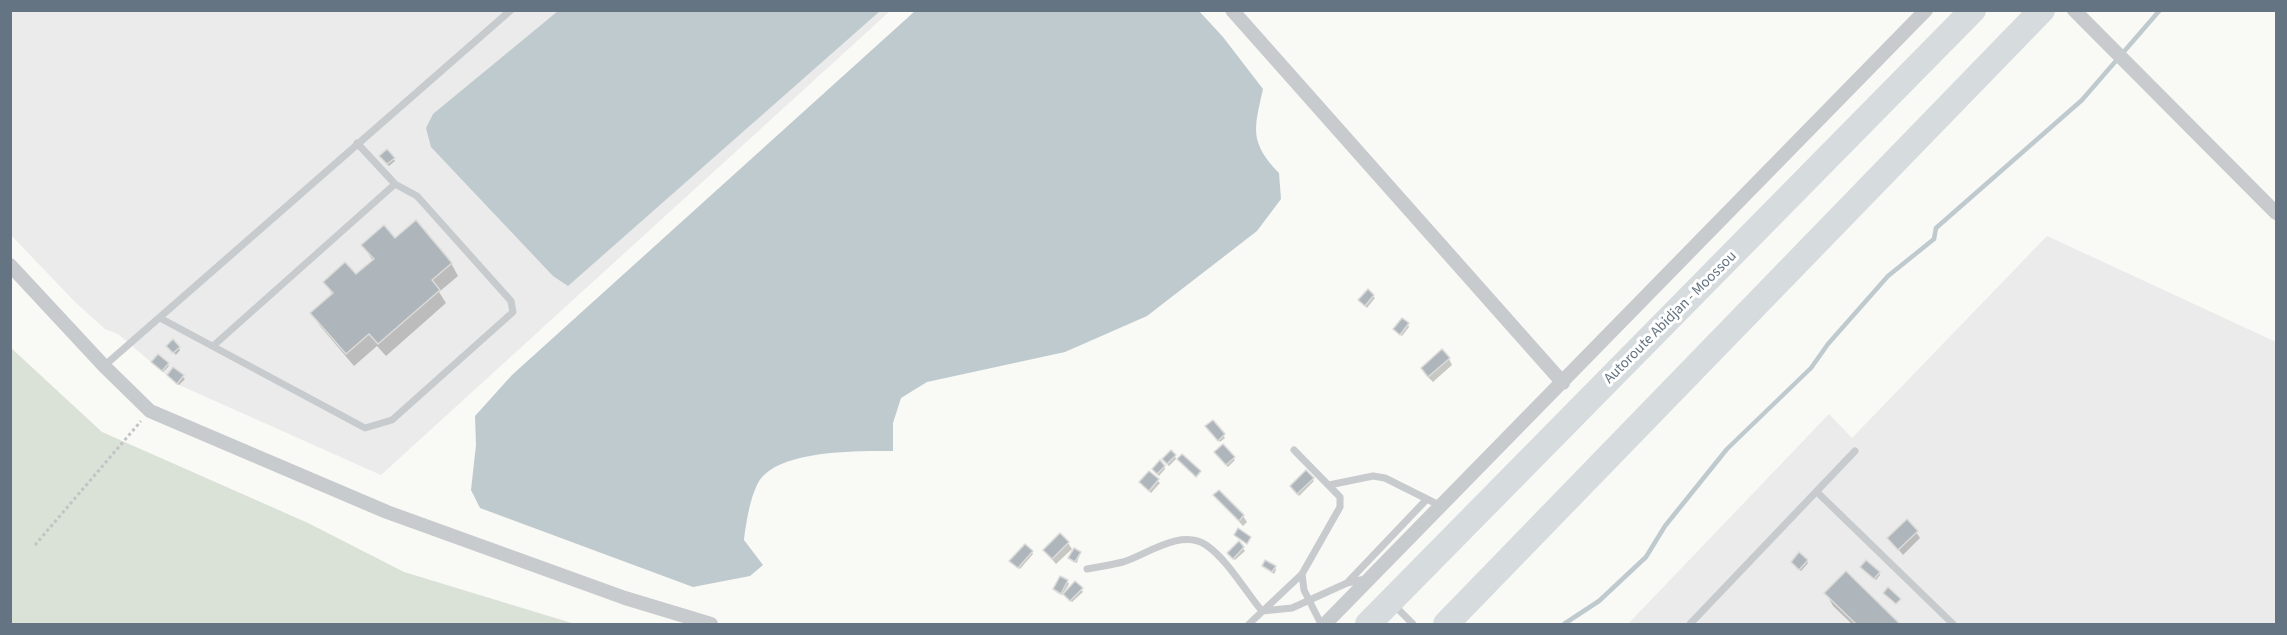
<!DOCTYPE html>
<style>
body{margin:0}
#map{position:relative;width:2287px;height:635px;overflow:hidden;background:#f9f9f6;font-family:"Source Sans 3",sans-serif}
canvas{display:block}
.frame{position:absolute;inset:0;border:12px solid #647482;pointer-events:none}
</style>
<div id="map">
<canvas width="2287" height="635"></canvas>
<div class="frame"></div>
</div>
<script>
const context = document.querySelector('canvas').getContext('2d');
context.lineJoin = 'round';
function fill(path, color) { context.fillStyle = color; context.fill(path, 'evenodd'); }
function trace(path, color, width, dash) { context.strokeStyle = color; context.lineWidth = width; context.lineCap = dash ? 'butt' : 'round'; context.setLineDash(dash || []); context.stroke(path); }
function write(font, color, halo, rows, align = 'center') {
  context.font = font + ' "Source Sans 3",sans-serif'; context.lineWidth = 6; context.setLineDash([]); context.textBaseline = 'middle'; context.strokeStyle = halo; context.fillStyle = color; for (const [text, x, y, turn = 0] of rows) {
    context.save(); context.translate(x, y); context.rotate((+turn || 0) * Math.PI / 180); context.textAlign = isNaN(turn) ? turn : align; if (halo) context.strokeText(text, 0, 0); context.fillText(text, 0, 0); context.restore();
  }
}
const built = new Path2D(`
 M11,11h879l-509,464 -204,-91 -59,-50 -13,-5 -30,-27 -64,-67z
 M2047,236l229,106v282h-648l201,-210 23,24z`);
const green = new Path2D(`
 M10,347l92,85 206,91 96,49 171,52h-564z`);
const water = new Path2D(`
 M558,11v-1l322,1 -312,275 -15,-10 -122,-129 -5,-19 7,-14z
 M915,11h284l24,26 40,52c-9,40 -14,53 16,84l2,26 -24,32 -110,85 -82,36 -138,30 -26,16 -8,25v28c-35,0 -103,-1 -129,24 -13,12 -18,49 -20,65l19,25 -13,11 -57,11 -213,-79 -9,-18 5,-45 -1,-29 37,-41z`);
const shadow = new Path2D(`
 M393,158l2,3 -6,5 -7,-7z
 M395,240l56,23 7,13 -19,16 7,11 -60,53 -9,-10 -23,20 -34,-40 -8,-13 20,-19 -7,-12 31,-6 17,-15 -10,-16z
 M1373,296l2,2 -8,10 -7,-8z
 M1408,325l1,2 -7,9 -7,-7z
 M170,348h9l1,2 -4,5z
 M1449,359l3,6 -19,17 -7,-7z
 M153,362l14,2 2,2 -6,6z
 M174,369l11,10 -6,6 -11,-10z
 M1213,422l12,16 -5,4 -11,-13z
 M1217,455l16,3 2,2 -7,7z
 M1175,456l1,3 -7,7 -4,-4z
 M1164,466l1,3 -6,7 -4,-4z
 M1149,473l11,10 -9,10 -8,-8z
 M1312,479l2,2 -15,15 -6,-7z
 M1215,496l28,20 4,6 -4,4z
 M1916,532l4,6 -17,17 -14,-17z
 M1068,543l4,6 -16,15 -11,-13z
 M1239,544l6,7 -10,9 -5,-5z
 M1032,552l1,2 -13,15 -7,-6z
 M1080,553l-3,10 -5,-2 -2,-3z
 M1807,561l1,2 -7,8 -7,-6z
 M1263,566l12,1 1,3 -2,4z
 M1863,570l16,3 1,2 -4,5z
 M1846,573l52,51h-46l-19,-18 -7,-13z
 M1067,581l2,3 -7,11 -6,-3 -1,-3z
 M1081,589l2,3 -11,10 -6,-6z`);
const stream = new Path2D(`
 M1564,624l35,-23 47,-44 19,-31 62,-77 84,-81 17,-24 60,-68 46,-37 2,-11 146,-128 78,-90`);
const building = new Path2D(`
 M387,149l8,9 -8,6 -8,-8z
 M416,220l36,43 -20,17 8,10 -62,54 -9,-10 -23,20 -36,-41 23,-20 -10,-11 22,-20 11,12 18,-15 -13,-14 23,-20 11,13z
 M1368,289l6,6 -9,11 -7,-6z
 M1402,318l7,5 -9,12 -7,-6z
 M173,339l7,8 -7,6 -7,-7z
 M1442,349l8,9 -22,19 -7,-9z
 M158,354l11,9 -7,8 -11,-9z
 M173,367l11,8 -7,9 -10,-9z
 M1213,420l12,14 -7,7 -13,-15z
 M1223,444l12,13 -9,8 -12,-13z
 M1171,450l5,5 -9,9 -5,-5z
 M1182,454l19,17 -5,6 -19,-18z
 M1160,460l5,6 -8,8 -5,-5z
 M1306,470l8,8 -17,16 -7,-8z
 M1149,471l10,8 -10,12 -10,-9z
 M1219,490l25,25 -5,6 -26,-26z
 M1907,519l11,12 -20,19 -11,-12z
 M1238,528l13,9 -4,7 -13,-9z
 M1060,533l9,9 -17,17 -9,-9z
 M1239,541l5,6 -11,12 -6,-6z
 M1025,544l8,7 -15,17 -9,-7z
 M1074,548l7,4 -6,10 -7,-4z
 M1799,552l9,8 -9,10 -8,-8z
 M1265,560l11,6 -4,6 -10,-6z
 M1866,560l14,12 -6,7 -14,-12z
 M1846,571l54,53h-44l-32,-31z
 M1060,576l8,4 -7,14 -8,-5z
 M1075,581l8,7 -13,13 -7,-7z
 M1888,587l13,12 -5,5 -13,-11z`);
const path = new Path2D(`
 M35,545l106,-124`);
const lane = new Path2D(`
 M160,318l205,110 27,-8 121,-108 -2,-11 -94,-105 -22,-12 -38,-41
 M213,346l182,-162
 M104,366l407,-356
 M1329,485l44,-9 12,2 56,28
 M1818,493l135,131
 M1087,569c12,-2 24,-4 36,-7 23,-7 58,-34 83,-17 22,15 39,46 56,66l30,-3 55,-25 18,-4
 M1302,574l2,16 17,34
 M1347,583l80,-84
 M1393,604l20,20
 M1249,624l53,-50 38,-67v-10l-46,-47
 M1690,624l165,-173`);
const street = new Path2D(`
 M1232,10l331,373
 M2074,10l202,203
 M10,265l94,101 46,45 237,101 238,86 86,26
 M1325,624l601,-614`);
const highway = new Path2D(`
 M1368,624l605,-614
 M1446,624l596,-614`);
const streetNames = [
 ["Autoroute Abidjan - Moossou",1671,318,-45]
];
fill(built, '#eaebea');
fill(green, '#dae1d7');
fill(water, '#bfcace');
fill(shadow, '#0003');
trace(stream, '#bfcace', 4.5);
fill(building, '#aeb6bc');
trace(building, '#dbdbd9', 1.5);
trace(path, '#c1c3c5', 3, [3, 3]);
trace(lane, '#c7cbce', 7);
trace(street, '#c7cbce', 14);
trace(highway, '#d6dbde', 26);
write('15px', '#647482', '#fff', streetNames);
</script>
